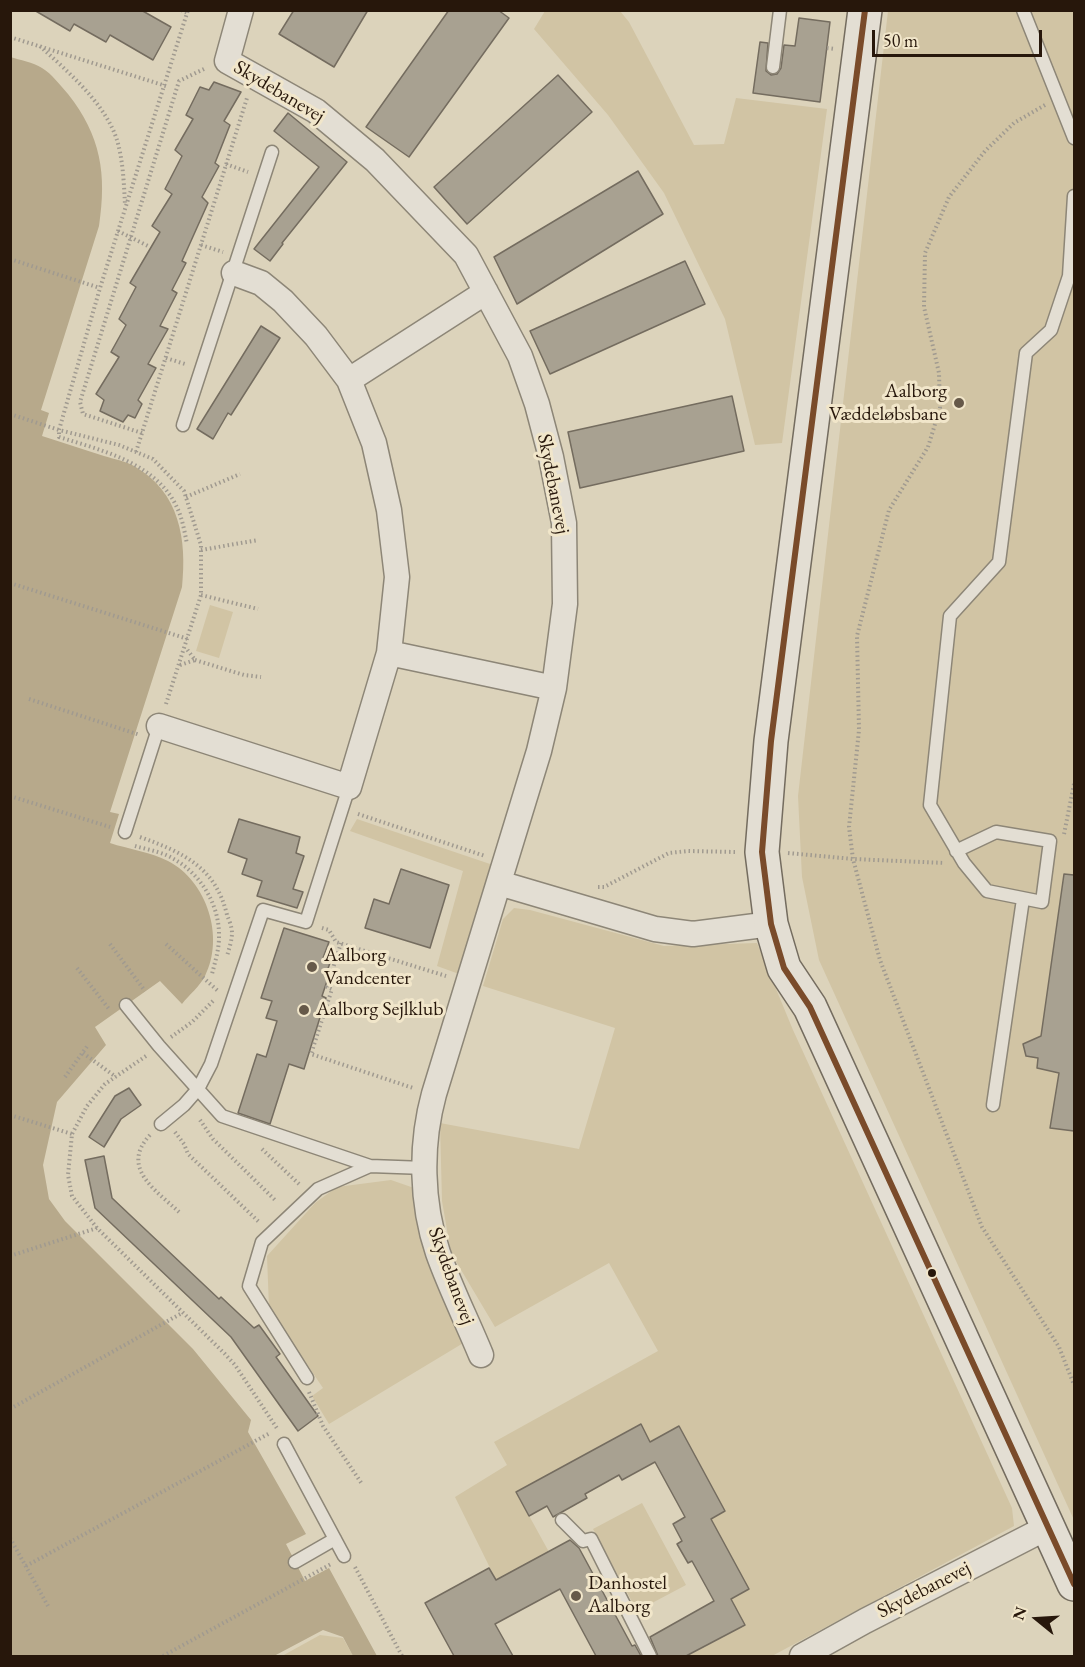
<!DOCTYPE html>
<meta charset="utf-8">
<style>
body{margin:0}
#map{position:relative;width:1085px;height:1667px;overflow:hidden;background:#dcd3bb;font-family:"EB Garamond",serif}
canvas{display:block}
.frame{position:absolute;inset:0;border:12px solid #27170b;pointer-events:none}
.north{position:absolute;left:1007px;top:1589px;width:60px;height:60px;-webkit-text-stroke:4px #f1e6ca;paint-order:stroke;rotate:288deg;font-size:16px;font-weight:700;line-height:24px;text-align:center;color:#27170b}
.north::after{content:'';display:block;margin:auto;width:21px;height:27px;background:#27170b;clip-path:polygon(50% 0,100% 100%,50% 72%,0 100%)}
.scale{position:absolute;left:872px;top:30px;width:170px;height:27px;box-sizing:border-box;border:3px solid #27170b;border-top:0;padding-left:8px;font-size:18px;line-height:21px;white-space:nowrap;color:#27170b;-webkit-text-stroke:4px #f1e6ca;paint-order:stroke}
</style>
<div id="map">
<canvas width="1085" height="1667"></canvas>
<div class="frame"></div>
<div class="north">N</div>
<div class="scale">50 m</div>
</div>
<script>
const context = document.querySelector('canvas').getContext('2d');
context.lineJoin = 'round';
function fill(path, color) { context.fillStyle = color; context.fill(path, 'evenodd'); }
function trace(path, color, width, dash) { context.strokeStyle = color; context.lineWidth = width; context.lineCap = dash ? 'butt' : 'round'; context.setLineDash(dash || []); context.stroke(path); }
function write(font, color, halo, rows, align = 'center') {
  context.font = font + ' "EB Garamond",serif'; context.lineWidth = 6; context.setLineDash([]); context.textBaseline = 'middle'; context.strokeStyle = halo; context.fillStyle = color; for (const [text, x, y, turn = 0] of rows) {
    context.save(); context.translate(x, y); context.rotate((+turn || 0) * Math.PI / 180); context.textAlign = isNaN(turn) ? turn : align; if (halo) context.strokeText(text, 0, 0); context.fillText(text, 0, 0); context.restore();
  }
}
const green = new Path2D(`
 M545,11h75l9,11 65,123 30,-1 12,-46 91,11 -45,334 -27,2 -30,-126 -61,-126 -56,-78 -74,-86z
 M888,11h186v1509l-255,-560 -17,-83 -4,-81z
 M210,605l23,7 -14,46 -23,-7z
 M357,819l136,46 -34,109 -22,-8 26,-95 -113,-40z
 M514,908l16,2 134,36 93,-3 36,87 219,478 2,18 -242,130h-86l58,-31 -13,-26 18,-10 -99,-147 -10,-18 -124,68 33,60 -53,28 -41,-83 52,-32 -13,-23 164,-91 -49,-88 -114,64 -44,-74 -9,-52 -2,-78 139,26 36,-121 -132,-42 20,-67z
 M391,1180l23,8 51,154 -136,82 -17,-28 11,-8 -54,-80 -2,-52 48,-53 22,-16z
 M642,1503l44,82 -49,26 -44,-82z
 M320,1635l23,3 10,18h-71z`);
const water = new Path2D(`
 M10,57c10,3 23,5 32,11 10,6 18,17 26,26 33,42 39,80 31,132l-58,184 8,3 -7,23c21,7 41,13 62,20 10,3 21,5 30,10 46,26 53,74 48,121l-72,225 9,2 -9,29c18,6 41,9 58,18 39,20 57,76 37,115 -5,10 -16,19 -23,28l-22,-23 -65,46 11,18 -49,57 -14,63 6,34 16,22 128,128 58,71 -3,12 58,102 -20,10 19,37 24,-13 48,88h-24l-10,-19 -20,-7 -49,26h-263z`);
const building = new Path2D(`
 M34,10h107l30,17 -18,33 -43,-25 -4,7 -32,-18 -4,7z
 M294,10h74l-34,57 -55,-33z
 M449,10h49l11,8 -100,139 -43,-30z
 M799,18l31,4 -10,80 -67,-9 7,-51 8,1 -2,28 5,4 6,-1 4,-6 3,-23 11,1z
 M558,75l34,37 -125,112 -33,-37z
 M214,82l27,10 -17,29 6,4 -15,38 4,3 -17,31 6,6 -26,58 4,2 -14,27 5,3 -17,33 8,3 -20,35 8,4 -18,32 4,4 -7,14 -7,-3 -5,7 -23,-11 4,-11 -8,-6 23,-37 -8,-5 15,-27 -7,-6 17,-32 -6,-4 30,-51 -8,-6 20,-32 -7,-5 17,-33 -7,-6 18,-31 -7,-4 14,-28 9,3z
 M288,113l59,49 -65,81 1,1 -13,17 -16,-12 65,-82 -45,-36z
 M638,171l25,43 -146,90 -23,-47z
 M685,261l20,43 -155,70 -20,-43z
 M261,326l19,12 -49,77 -3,-2 -15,26 -16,-10z
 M732,396l12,55 -164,37 -12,-56z
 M239,819l61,18 -4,16 8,3 -11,33 10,3 -6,16 -40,-12 5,-15 -20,-7 5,-15 -19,-7z
 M401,869l48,16 -19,63 -65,-20 9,-29 15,5z
 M1064,874l10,1v256l-24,-3 9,-55 -22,-5 1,-10 -12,-2 -3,-12 18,-8z
 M284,928l45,14 -6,16 8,2 -6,17 3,1 -6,18 4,2 -22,71 -15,-5 -19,60 -32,-11 19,-59 9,3 11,-36 -11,-3 6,-17 -11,-3z
 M129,1088l12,17 -20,14 -17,28 -15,-10 26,-41z
 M104,1156l8,42 107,101 2,-2 33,31 5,-3 21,29 -4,3 42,59 -20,15 -67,-94 -136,-129 -10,-48z
 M641,1424l9,18 29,-16 46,85 -14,8 38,70 -18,10 14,26 -59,31h-28l-8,-19 64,-36 -22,-40 -4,2 -11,-19 5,-3 -9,-17 12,-7 -30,-55 -33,18 -3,-5 -34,19 2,4 -34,19 -6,-11 -18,10 -13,-24z
 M570,1540l9,8 53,98 3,-1 6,11h-45l-36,-67 -65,35 18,32h-59l-29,-53 64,-35 7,12z`);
const path = new Path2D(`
 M181,10l7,3
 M10,37l156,49
 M40,46c28,26 65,57 77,94 6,20 7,44 8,65
 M827,48l8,1
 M1045,105l-31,18 -29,28 -36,46 -24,56 -1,54 15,66 1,35 -12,39 -39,63 -32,126 2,94 -10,97 4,32 27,101 102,267 77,120 15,38
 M226,164l22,8
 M118,231l30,15
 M201,245l22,7
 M10,259l90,29
 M166,358l19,6
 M10,414l49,16v7c45,14 101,27 120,75 4,10 6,22 8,32
 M142,433l-59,-19 -3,-12 99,-321 27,-13
 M136,452l111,-354
 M186,497l54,-23
 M201,550l57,-10
 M10,583l178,56
 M201,595l57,14
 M195,660l49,15 17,2
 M180,665l15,-5 -9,-12
 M29,699l111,36
 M166,704l35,-109v-50l-17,-54 -31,-32 -34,-14 -60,-15 41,-142 88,-278
 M10,796l100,31
 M358,814l127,42
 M1064,834l10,-50
 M140,837c42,15 76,30 87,78 2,5 5,12 5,18 0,7 -3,16 -5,23
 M135,846c10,3 22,5 31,9 32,14 54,48 53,82 0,13 -4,25 -7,37
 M788,853l65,6 92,4
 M598,887h6l65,-34 19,-2 47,1
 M322,928l7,2 7,12 110,34
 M341,943l-14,44 5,2 -21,65 102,34
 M110,944l35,47
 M166,944l52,47
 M77,968l32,41
 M171,1037l21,-15 21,-21
 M83,1053l33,24
 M146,1056l-41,28 -18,22 -15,28 -4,41 4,21 25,32 128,126 10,11 43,65
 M65,1077l23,-32
 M10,1115l62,19
 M200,1120l13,19 62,61
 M175,1132l9,12 4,10 71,68
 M150,1135c-31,33 7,56 30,78
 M262,1149l38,36
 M10,1256l87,-28
 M309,1392l14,34 39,58
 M10,1409l172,-96
 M10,1538l38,68
 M26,1566l244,-133
 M355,1567l47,89
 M163,1656l168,-92`);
const lane = new Path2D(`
 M1023,10l51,128
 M773,67l7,-57
 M183,425l89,-273
 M125,832l34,-106
 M956,851l40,-19 54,9 -8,61 -55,-11 -23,-28 -34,-58 20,-189 49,-54 27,-209 25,-23 18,-54 5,-80
 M126,1005l33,41 63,70 148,50
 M993,1105l30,-206
 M161,1124l23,-19 14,-16 13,-25 52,-154 43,12 43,-135
 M307,1378l-58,-92 13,-44 56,-53 52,-23 55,2
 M284,1444l60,112
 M562,1520l21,21 8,-2 59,117
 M295,1562l40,-23`);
const street = new Path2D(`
 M241,10l-14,51 89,50 59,49 91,95 54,101 17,48 14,53 13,66 1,81 -11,84 -15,63 -105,343c-14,51 -13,109 4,159 12,34 29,68 43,102
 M349,380l137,-88
 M389,653l165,35
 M159,726l190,61 40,-134 8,-76 -8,-67 -15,-67 -25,-63 -33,-44 -33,-35 -22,-18 -27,-10
 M499,883l156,46 38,5 78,-10
 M802,1656l63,-35 183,-94`);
const secondary = new Path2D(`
 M865,10l-94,731 -9,111 9,72 13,44 26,39 264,577`);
const bus1 = new Path2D(`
 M865,10l-94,731 -9,111 9,72 13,44 26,39 264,577`);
const markers = [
 [959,403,6,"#665949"],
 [312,967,6,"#665949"],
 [304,1010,6,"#665949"],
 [932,1273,5,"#27170b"],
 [576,1596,6,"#665949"]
];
const streetNames = [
 ["Skydebanevej",279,92,31],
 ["Skydebanevej",553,484,79],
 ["Skydebanevej",451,1276,70],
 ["Skydebanevej",924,1590,-27]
];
const poiNames = [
 ["Aalborg",947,392,"right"],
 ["Væddeløbsbane",947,415,"right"],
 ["Aalborg",324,956],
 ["Vandcenter",324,979],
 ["Aalborg Sejlklub",316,1010],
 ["Danhostel",588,1584],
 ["Aalborg",588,1607]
];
fill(green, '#d1c4a4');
fill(water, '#b7a98b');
fill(building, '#a8a191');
trace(building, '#746c5f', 1.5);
trace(lane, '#8d8677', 15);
trace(street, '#8d8677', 27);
trace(secondary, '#746c5f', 36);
trace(path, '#a09a90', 4, [1.5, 3]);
trace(lane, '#e3ded3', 12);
trace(street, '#e3ded3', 24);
trace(secondary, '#e3ded3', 33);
trace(bus1, '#7a4b2a', 6);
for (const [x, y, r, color] of markers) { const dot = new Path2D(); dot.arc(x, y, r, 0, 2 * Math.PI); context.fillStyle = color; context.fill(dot); trace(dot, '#f1e6ca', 2); }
write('20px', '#27170b', '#f1e6ca', streetNames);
write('20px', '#27170b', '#f1e6ca', poiNames, 'left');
</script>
